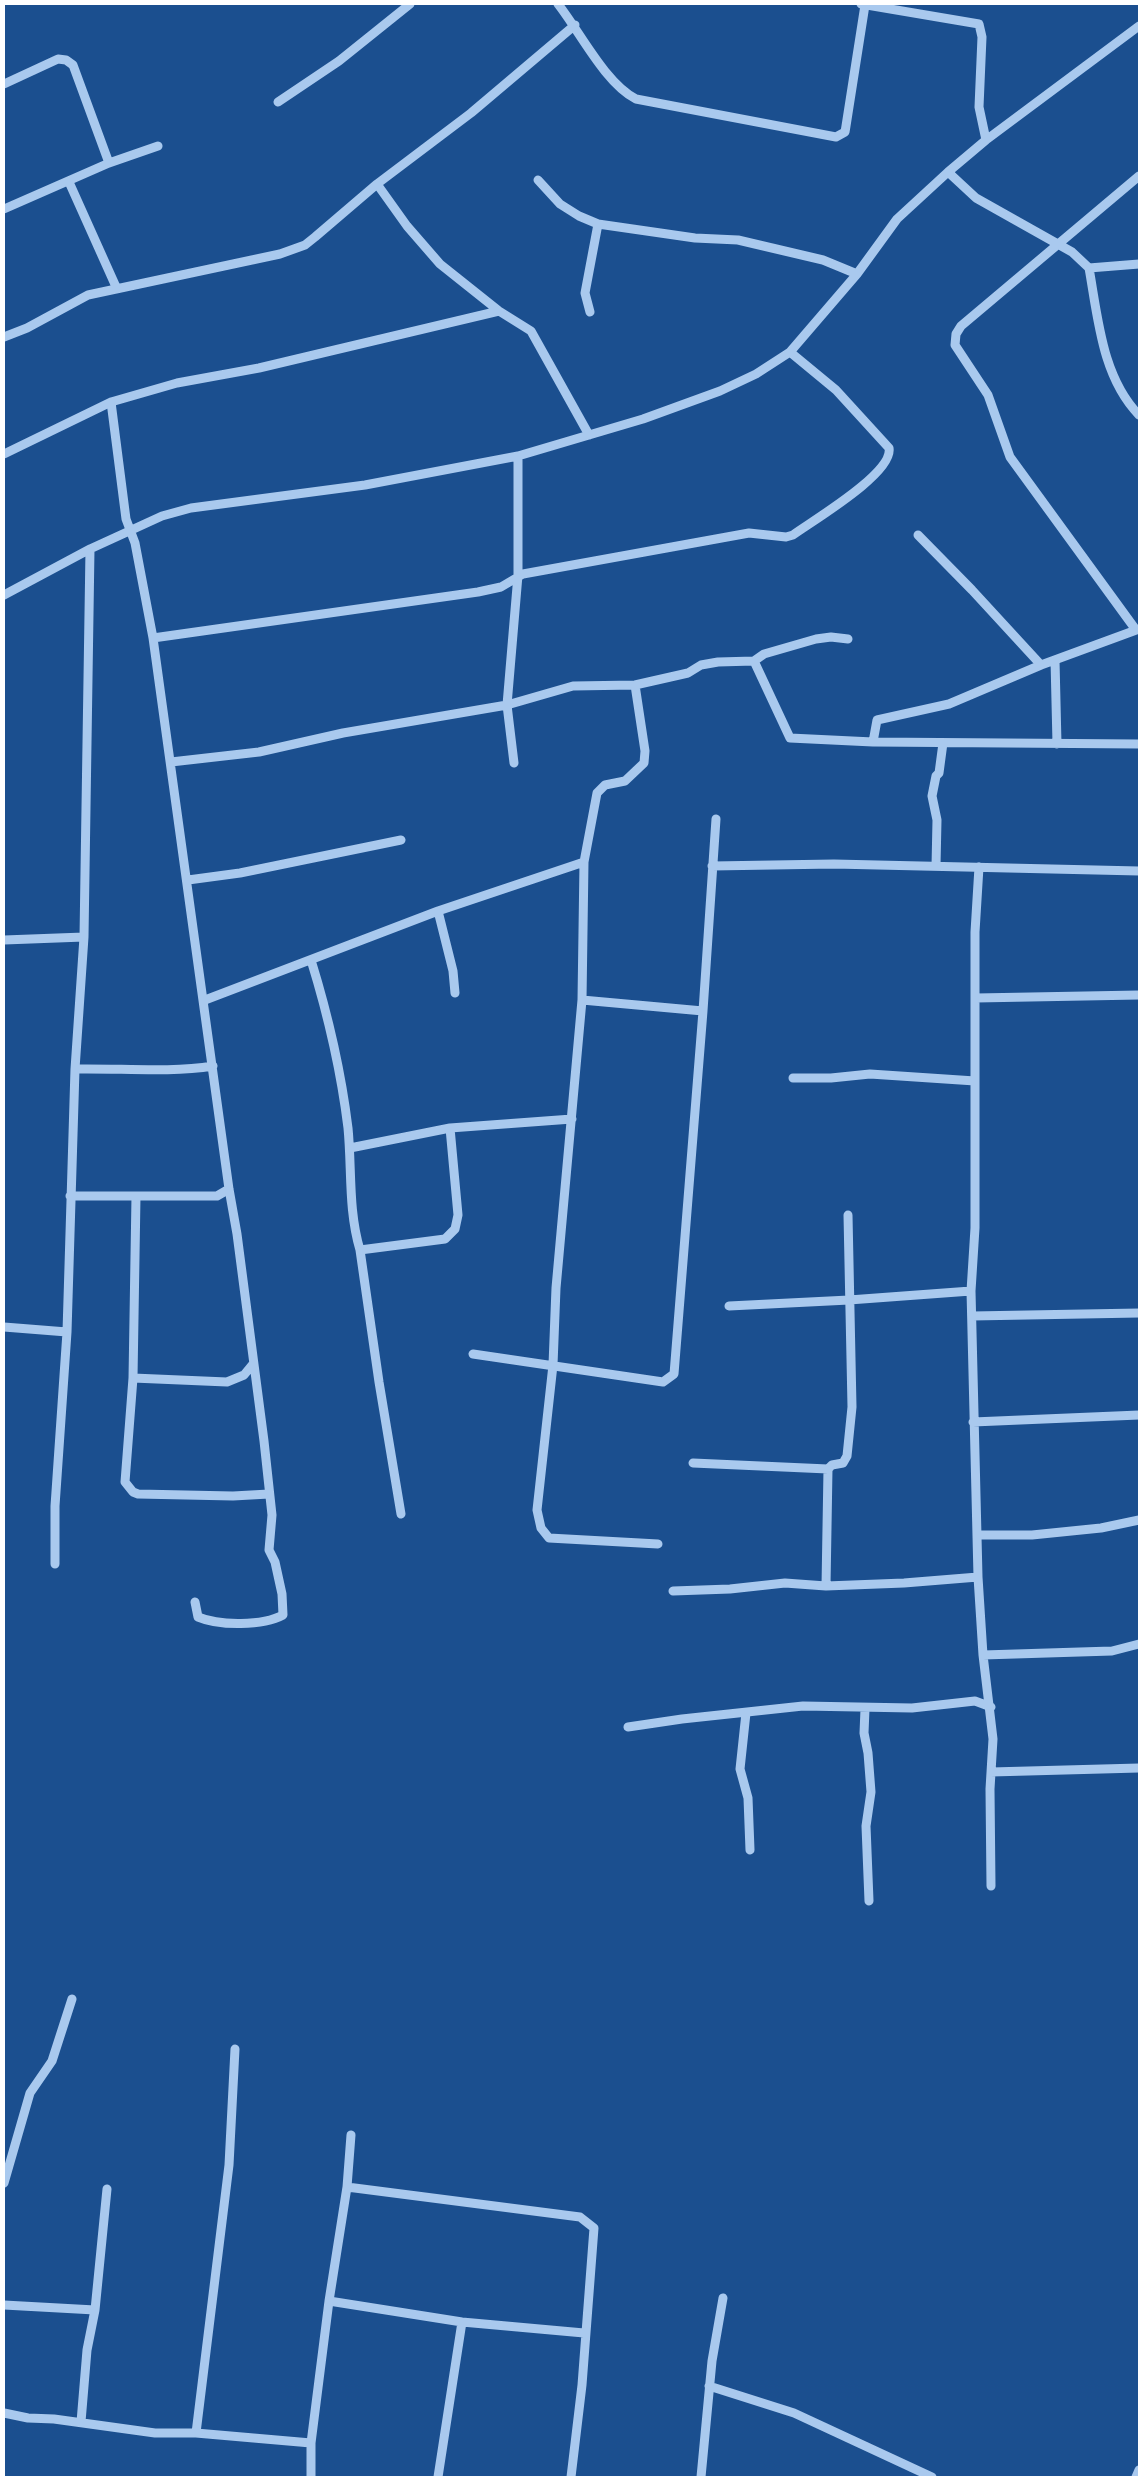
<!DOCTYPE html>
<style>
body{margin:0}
#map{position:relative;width:1143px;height:2481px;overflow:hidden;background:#1b4f8f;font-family:"DM Sans",sans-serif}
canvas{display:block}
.frame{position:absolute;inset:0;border:5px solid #fff;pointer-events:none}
</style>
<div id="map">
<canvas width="1143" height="2481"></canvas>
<div class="frame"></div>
</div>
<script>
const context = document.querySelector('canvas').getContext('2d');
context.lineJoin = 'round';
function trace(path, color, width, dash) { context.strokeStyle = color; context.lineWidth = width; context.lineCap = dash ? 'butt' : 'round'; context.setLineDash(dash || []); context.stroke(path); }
const minor = new Path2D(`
 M558,4c22,28 47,79 78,95l200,38 9,-5 1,-6 19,-121
 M861,4l118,20 3,13 -3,70 7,33
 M4,84l54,-25 8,1 7,5 36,98
 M278,102l61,-41 71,-57
 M948,172l28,26 96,54 17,16c9,50 13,109 50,147
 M538,180l22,24 19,12 19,8 97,14 43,2 85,20 34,14
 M69,182l48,107
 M377,184l30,42 33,38 59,47 32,20 58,104
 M4,209l105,-46 49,-17
 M1089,268l50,-4
 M590,312l-5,-19 13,-69
 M4,337l23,-9 61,-33 192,-41 25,-9 10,-8 62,-53 94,-71 104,-88
 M111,402l15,117 9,24 18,95 76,551 8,45 27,207 8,74 -3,35 6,12 7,32 1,21c-20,11 -64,11 -85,2l-3,-15
 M4,454l107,-52 66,-19 82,-15 240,-57
 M918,535l54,55 69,75
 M4,595l86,-46 72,-33 29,-8 174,-23 153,-29 125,-37 77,-28 36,-17 34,-22 67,-78 40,-55 51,-47 38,-32 153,-114
 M1136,630l-126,-173 -22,-62 -33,-50 1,-11 5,-8 178,-150
 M153,638l325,-46 23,-5 22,-13 226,-41 37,4 7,-2c19,-14 101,-62 96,-87l-53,-58 -46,-38
 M1055,660l2,84
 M754,661l36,77 83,4 266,2
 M635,685l10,66 -1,12 -19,18 -20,4 -8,8 -13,69 -2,138 -26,288 -3,77 -16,145 4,18 8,10 109,6
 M873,742l4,-22 72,-16 92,-39 98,-36
 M171,762l88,-10 84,-19 164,-28 66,-19 62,-1 53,-12 13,-8 17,-3 36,-1 10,-7 52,-15 15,-2 17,2
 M514,763l-7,-58 11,-130v-119
 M712,866l122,-2 305,7
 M936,866l1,-46 -5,-24 4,-20 3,-3 4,-30
 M979,867l-4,65v296l-4,63 7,286 5,78 10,84 -3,50 1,97
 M188,880l52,-7 161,-33
 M438,911l15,60 2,22
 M4,940l80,-3
 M311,960c17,55 30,111 37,168 4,41 0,82 12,122l19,132 22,132
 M976,998l163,-3
 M205,1000l233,-89 146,-49
 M582,1000l121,11
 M75,1069c46,-1 93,4 138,-3
 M793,1078h38l39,-4 105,7
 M350,1148l100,-20 122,-9
 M70,1196h147l12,-7
 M136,1196l-3,182 -8,104 8,10 5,2 95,2 36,-2
 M360,1250l85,-11 10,-10 3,-14 -8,-87
 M729,1306l120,-6 122,-9
 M972,1316l167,-3
 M4,1327l63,5
 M473,1354l190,28 11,-8 29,-363 13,-192
 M133,1378l94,4 17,-7 9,-11
 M973,1422l166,-7
 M693,1463l135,6
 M977,1535h55l69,-7 38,-8
 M55,1564v-58l12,-174 8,-263 9,-132 6,-388
 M826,1586l2,-117 4,-4 11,-2 4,-7 5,-49 -4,-192
 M673,1591l57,-2 55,-6 41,3 78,-3 74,-6
 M983,1655l129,-4 27,-7
 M865,1709l-1,24 4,20 3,39 -5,34 3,75
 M746,1713l-6,56 8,29 2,52
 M628,1727l54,-8 121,-13 109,2 63,-7 16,6
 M991,1772l148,-4
 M4,2183l26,-90 22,-32 20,-62
 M347,2187l4,-52
 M329,2301l133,21 122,11
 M4,2305l91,5 12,-121
 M709,2386l85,27 138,64
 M4,2413l24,5 26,1 101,14h41l115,10
 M81,2422l6,-72 8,-40
 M196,2433l33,-268 6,-116
 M311,2477v-34l18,-142 18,-114 233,30 14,11 -12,157 -11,92
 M438,2477l24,-155
 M701,2477l11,-116 11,-63
 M1136,2477l3,-7`);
trace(minor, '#a9c9ee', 9);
</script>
